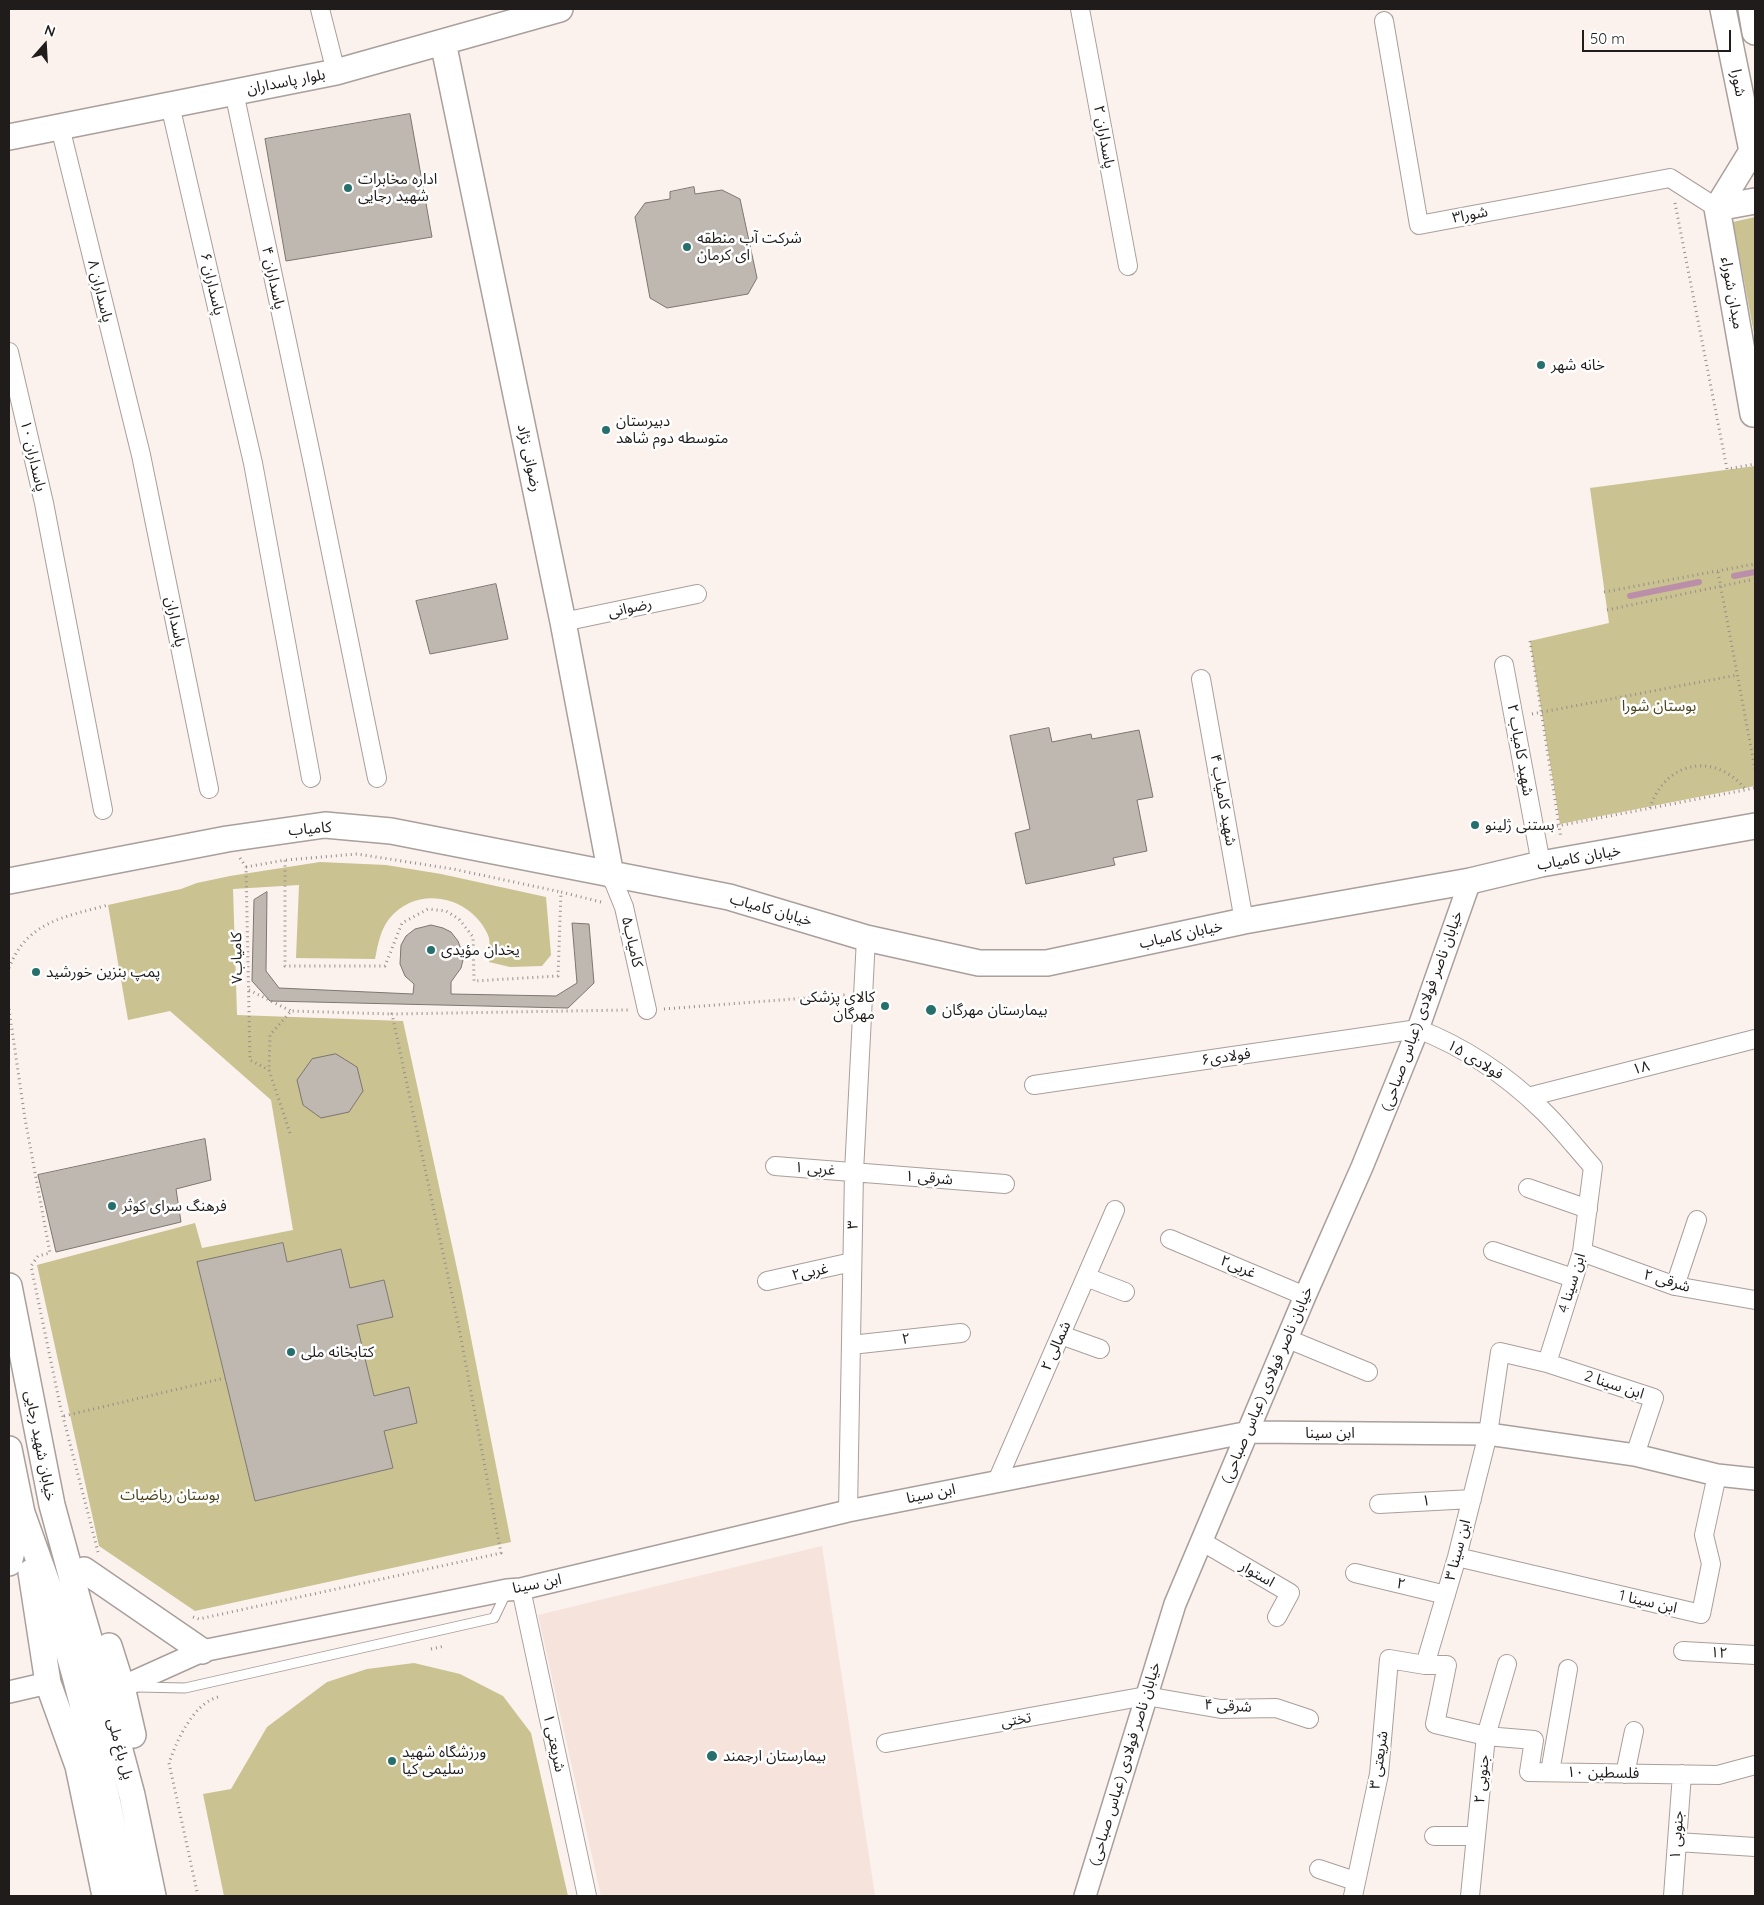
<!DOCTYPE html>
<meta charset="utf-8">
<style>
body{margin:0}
#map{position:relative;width:1764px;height:1905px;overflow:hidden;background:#fbf1ed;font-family:Quicksand,sans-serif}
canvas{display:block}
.frame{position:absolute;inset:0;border:10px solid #1f1c1b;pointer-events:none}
.north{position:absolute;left:20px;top:20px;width:50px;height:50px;-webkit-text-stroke:4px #fff;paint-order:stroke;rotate:19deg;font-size:14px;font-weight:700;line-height:20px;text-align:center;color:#1f1c1b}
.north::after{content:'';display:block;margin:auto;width:18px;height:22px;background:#1f1c1b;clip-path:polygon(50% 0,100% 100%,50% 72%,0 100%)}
.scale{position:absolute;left:1582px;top:30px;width:149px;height:22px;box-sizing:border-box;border:2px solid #1f1c1b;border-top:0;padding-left:6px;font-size:15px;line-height:18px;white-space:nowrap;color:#1f1c1b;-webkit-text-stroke:4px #fff;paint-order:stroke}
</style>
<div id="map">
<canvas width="1764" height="1905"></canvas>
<div class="frame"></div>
<div class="north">N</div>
<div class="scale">50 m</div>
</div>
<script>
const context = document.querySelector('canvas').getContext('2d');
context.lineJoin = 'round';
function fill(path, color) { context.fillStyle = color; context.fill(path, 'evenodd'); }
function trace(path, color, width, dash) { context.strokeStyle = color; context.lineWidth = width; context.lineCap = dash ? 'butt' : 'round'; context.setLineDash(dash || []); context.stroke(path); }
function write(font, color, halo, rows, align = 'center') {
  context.font = font + ' Quicksand,"Noto Sans Arabic",sans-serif'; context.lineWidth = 5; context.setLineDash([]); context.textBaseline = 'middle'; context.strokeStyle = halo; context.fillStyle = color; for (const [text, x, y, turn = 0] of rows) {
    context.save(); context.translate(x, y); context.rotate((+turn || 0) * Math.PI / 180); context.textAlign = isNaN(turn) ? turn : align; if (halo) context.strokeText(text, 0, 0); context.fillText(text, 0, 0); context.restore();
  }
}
const built = new Path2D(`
 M822,1546l53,350h-274l-63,-281z`);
const green = new Path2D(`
 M1755,217v122l-22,-117z
 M1755,466v320l-195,38 -30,-183 79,-18 -19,-135z
 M320,862l66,3 55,9 105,23 5,58 -9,11 -32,1 -21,-5c0,-8 2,-20 -1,-27 -17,-39 -71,-51 -99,-16 -9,12 -11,25 -14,40l-79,-1 3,-73 -66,4 4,126 166,6 58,266 50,255 -316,69 -96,-65 -62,-281 158,-42 7,25 91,-18 -22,-130 -101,-89 -42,9 -20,-115 73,-16 16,-6 33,-7zM282,1243l5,19 54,-13 9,39 34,-8 9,37 -36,8 17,71 35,-8 8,35 -33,8 9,37 -138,33 -58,-238z
 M414,1663l46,11 43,22 28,37 37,163h-344l-21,-102 28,-5 36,-62 60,-45 40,-13z`);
const stream = new Path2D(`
 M1734,576l21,-4
 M1630,596l69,-14`);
const building = new Path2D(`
 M410,114l22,123 -146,24 -21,-122z
 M694,187l1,7 27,-4 18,9 17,79 -9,16 -81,14 -17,-10 -15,-81 10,-14 25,-4v-7z
 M496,584l12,55 -78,15 -14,-53z
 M1049,728l3,14 39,-8 1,5 47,-9 14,67 -16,3 10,51 -34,7 2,7 -89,19 -11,-51 15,-4 -20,-93z
 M267,892l-1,79 13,17 134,6 1,-10 -9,-8 -5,-12 1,-19 5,-9 9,-7 16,-4 12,3 8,4 7,9 3,8 2,11 -2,8 -10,14v12l105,2 21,-13 -5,-60 17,1 5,59 -26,25 -298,-7 -18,-20 2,-81z
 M336,1054l21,13 6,24 -14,21 -28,6 -18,-13 -6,-25 15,-21z
 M205,1139l6,41 -35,9 5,33 -125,30 -18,-77z
 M283,1243l4,19 54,-13 9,39 34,-8 9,37 -36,8 17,71 35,-9 8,36 -33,8 9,37 -138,33 -58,-239z`);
const path = new Path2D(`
 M1675,203l52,266 28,-5
 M1718,572l37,197
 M1604,592l151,-28
 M1607,610l148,-31
 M1530,641l31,197
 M1532,714l205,-39
 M1650,808c15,-47 65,-57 96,-18
 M1552,827l203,-39
 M240,858l6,9 4,193 19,10
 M286,860l71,-6 96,15 108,23
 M246,867l39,-7v106h100l17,-43 26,-14 18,2 13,8 14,18 1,44 84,-5 3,-84 40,10
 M9,968c18,-47 56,-51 99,-63
 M249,990l42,21
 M9,1009l16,110 25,134 -12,3 -7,10 29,139 38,147
 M664,1009l181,-14
 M290,1133l-21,-63 1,-35 21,-24 101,3
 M64,1416l161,-38
 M193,1617l6,2 302,-66 -42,-225 -67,-314 236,-4
 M431,1649l14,-3
 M198,1896l-29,-133c8,-23 24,-59 49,-66`);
const service = new Path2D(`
 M137,1687l48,1 309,-70 12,-25`);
const minor = new Path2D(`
 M320,9l16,63
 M1080,9l48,257
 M1384,21l35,204 251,-47 47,30
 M234,92l79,372 64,314
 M170,105l83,358 58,315
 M60,127l81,328 68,334
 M9,352l35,151 59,307
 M563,622l134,-28
 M1504,665l37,199
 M1201,679l43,242
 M611,875l13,32 23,103
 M1034,1085l384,-56c46,18 89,47 124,81 18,17 34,38 51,57l-11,85 -35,111 -47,-11 -12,82 -31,123 -32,108
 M1528,1097l227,-58
 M775,1166l230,18
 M1528,1188l60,21
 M1170,1239l135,57
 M1493,1251l80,27
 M1582,1252l93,34 80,14
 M1086,1277l39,15
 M767,1281l85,-19
 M1675,1286l22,-66
 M1061,1335l39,14
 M1288,1339l80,33
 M851,1345l110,-12
 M1547,1363l107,35 -19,57
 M997,1481l118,-271
 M1379,1504l93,-5
 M848,1511l6,-339 12,-234
 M1201,1541l89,52 -13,24
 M1457,1557l244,57 10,-50 -7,-29 13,-60
 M1355,1573l91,22
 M521,1589l66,307
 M1683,1651l72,4
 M1507,1664l-21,72 48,4 -5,32 189,3 37,-10
 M886,1743l260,-47 75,13 55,-1 33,11
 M1550,1772l18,-103
 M1625,1774l9,-43
 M1434,1836h42
 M1677,1842l78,5
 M1319,1869l36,12
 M1353,1896l26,-122 10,-115 36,6h22l-12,59 51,12 -16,160
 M1673,1896l9,-122`);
const tertiary = new Path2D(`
 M122,1687l80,-36 305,-61 14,-1 327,-78 401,-79 239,2 147,21 82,20 38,4
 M9,1692l39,-9
 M1085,1896l90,-292 130,-308 57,-129 56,-138 52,-148`);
const secondary = new Path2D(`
 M1751,9l4,23
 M443,42l120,580 48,253
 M9,137l327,-65 224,-63
 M1717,208l35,-57 -29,-142
 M1717,208l36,206h2
 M1717,208l38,-7
 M9,881l218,-42 98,-14 66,6 338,66 137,41 113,25h68l197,-42 226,-40 71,-17 214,-38
 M9,1286l43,219 27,99 20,68 33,123 21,101
 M9,1449l13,64 34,95 19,68 32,123 21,97
 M9,1563l13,-50
 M84,1570l118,81
 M31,1572l17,111 30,83 27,130
 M109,1646l13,41 11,48`);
const markers = [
 [348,188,5,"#256f6c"],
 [687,247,5,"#256f6c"],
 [1541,365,5,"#256f6c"],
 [606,430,5,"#256f6c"],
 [1475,825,5,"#256f6c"],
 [431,950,5,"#256f6c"],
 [36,972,5,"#256f6c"],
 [885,1006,5,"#256f6c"],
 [931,1010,6,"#256f6c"],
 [112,1206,5,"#256f6c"],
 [291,1352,5,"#256f6c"],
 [712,1756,6,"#256f6c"],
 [392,1761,5,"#256f6c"]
];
const streetNames = [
 ["بلوار پاسداران",286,82,-11],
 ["شورا",1738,83,79],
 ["پاسداران ۲",1104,137,80],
 ["شورا۳",1470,215,-11],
 ["پاسداران ۴",273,278,78],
 ["پاسداران ۶",212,284,77],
 ["پاسداران ۸",100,291,76],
 ["میدان شوراء",1732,293,80],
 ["پاسداران ۱۰",33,456,77],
 ["رضوانی نژاد",529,458,78],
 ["رضوانی",630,608,-12],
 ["پاسداران",175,622,78],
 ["شهید کامیاب ۲",1520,750,80],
 ["شهید کامیاب ۴",1223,800,80],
 ["کامیاب",310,829,-5],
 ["خیابان کامیاب",1579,858,-10],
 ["خیابان کامیاب",771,910,16],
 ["خیابان کامیاب",1181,935,-12],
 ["کامیاب۵",632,942,77],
 ["کامیاب۷",237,958,-91],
 ["خیابان ناصر فولادی (عباس صباحی)",1422,1011,-70],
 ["فولادی۶",1226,1057,-8],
 ["فولادی ۱۵",1475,1060,31],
 ["۱۸",1641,1068,-14],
 ["۱ غربی",815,1169,4],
 ["۱ شرقی",929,1178,5],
 ["۳",853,1225,-89],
 ["غربی۲",1238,1267,23],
 ["غربی۲",810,1272,-12],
 ["۲ شرقی",1667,1281,16],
 ["ابن سینا 4",1572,1283,-73],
 ["۲",906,1339,-6],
 ["۲ شمالی",1056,1346,-66],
 ["خیابان ناصر فولادی (عباس صباحی)",1267,1385,-67],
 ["ابن سینا 2",1614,1385,18],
 ["ابن سینا",1330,1433],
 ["خیابان شهید رجایی",40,1446,79],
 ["ابن سینا",931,1494,-11],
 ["۱",1426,1501,-3],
 ["ابن سینا ۳",1458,1550,-75],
 ["استوار",1257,1574,30],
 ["ابن سینا",537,1584,-11],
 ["۲",1401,1584,13],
 ["ابن سینا 1",1648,1602,13],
 ["۱۲",1719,1653,3],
 ["۴ شرقی",1228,1706,3],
 ["تختی",1016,1720,-10],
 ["شریعتی ۱",554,1743,78],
 ["پل باغ ملی",120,1749,75],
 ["شریعتی ۳",1379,1760,-82],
 ["خیابان ناصر فولادی (عباس صباحی)",1125,1764,-73],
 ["فلسطین ۱۰",1603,1773,1],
 ["۲ جنوبی",1482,1779,-84],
 ["۱ جنوبی",1677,1835,-86]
];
const poiNames = [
 ["اداره مخابرات",358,179],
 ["شهید رجایی",358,196],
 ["شرکت آب منطقه",697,238],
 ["ای کرمان",697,255],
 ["خانه شهر",1551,365],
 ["دبیرستان",616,421],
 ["متوسطه دوم شاهد",616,438],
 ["بستنی ژلینو",1485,825],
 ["یخدان مؤیدی",441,950],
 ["پمپ بنزین خورشید",46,972],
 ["کالای پزشکی",875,997,"right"],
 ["مهرگان",875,1014,"right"],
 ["بیمارستان مهرگان",942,1010],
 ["فرهنگ سرای کوثر",122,1206],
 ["کتابخانه ملی",301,1352],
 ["ورزشگاه شهید",402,1752],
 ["سلیمی کیا",402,1769],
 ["بیمارستان ارجمند",723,1756]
];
const parkNames = [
 ["بوستان شورا",1659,706],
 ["بوستان ریاضیات",170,1495]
];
fill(built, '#f5e3dc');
fill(green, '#cac290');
trace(stream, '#bb8faa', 6);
fill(building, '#beb8b1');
trace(building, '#7c7670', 1);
trace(service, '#a99f9c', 11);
trace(minor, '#a99f9c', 20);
trace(tertiary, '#a99f9c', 24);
trace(secondary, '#a99f9c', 28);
trace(path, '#968f8d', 3, [1, 4]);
trace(service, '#fff', 9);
trace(minor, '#fff', 18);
trace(tertiary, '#fff', 21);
trace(secondary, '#fff', 25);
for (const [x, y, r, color] of markers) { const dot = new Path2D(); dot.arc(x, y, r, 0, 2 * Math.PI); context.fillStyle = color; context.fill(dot); trace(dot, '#fff', 2); }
write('15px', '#1f1c1b', '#fff', streetNames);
write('15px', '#1f1c1b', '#fff', poiNames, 'left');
write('15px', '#4a441f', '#fff', parkNames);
</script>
